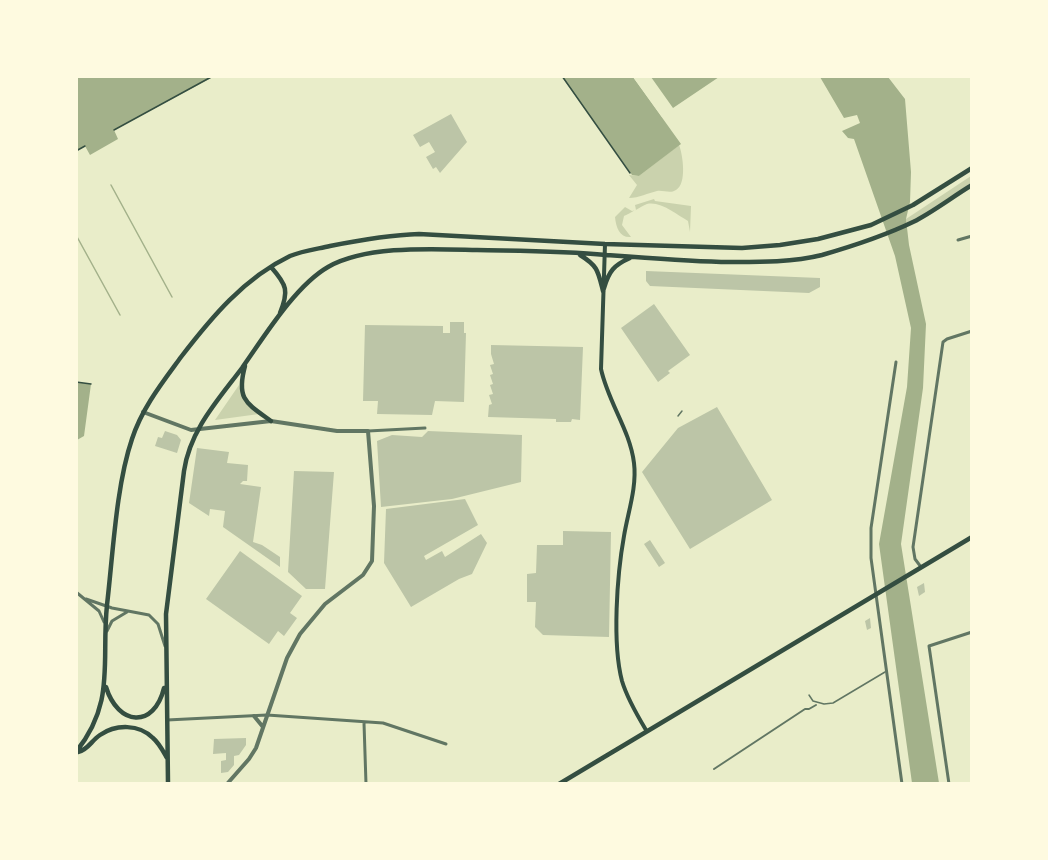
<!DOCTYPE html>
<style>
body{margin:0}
#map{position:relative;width:1048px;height:860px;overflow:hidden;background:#e9edc9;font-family:"Work Sans",sans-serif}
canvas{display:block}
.frame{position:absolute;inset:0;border:78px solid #fefae0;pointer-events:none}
</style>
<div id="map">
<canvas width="1048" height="860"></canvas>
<div class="frame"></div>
</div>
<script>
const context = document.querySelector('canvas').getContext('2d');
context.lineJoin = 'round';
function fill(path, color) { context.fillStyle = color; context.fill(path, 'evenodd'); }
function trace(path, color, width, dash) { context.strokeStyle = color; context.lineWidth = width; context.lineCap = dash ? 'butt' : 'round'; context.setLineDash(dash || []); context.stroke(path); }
const green = new Path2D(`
 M679,145c4,10 8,39 -3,45 -6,4 -12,0 -19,1 -9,2 -18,7 -28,7l8,-13 -8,-10 10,1z
 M971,176v7l-64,42 -1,-6z
 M654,199l1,2 36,5 -1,26 -2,-11c-11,-6 -27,-20 -41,-17 -3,1 -18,10 -23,12l-2,9 9,12c-11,1 -15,-9 -16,-20l10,-10 7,4 4,-1 -1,-5z
 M239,385l6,18 14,11 -44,6z`);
const water = new Path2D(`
 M77,77h136l-99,53 4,9 -28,16 -5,-9 -8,5z
 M562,77h71l48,67 -42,32 -7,-1z
 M651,77h68l-46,31z
 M820,77h68l17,22 6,73 -1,30 -4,17 3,26 17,79 -3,64 -22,156 38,239h-27l-33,-239 28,-157 4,-59 -16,-72 -41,-117 -6,-1 -6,-7 18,-8 -3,-8 -13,3z
 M76,382l15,2 -7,52 -7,4z`);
const pier = new Path2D(`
 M637,76l27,39 -2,2 -29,-40z`);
const stream = new Path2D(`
 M111,185l61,112
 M76,235l44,80`);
const building = new Path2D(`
 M451,114l16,28 -27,31 -4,-6 -3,2 -7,-12 9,-5 -6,-10 -9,5 -7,-12z
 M646,271l174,7v9l-11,6 -159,-7 -4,-5z
 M654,304l36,51 -22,16 2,2 -12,9 -37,-54z
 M450,322h14v11h2l-2,69 -29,-1 -3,14 -55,-1 1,-13h-15l2,-76 78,1v7h7z
 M491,345l92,2 -3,73 -8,-1 -1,3h-15v-3l-68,-2 1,-12 3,-1 -3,-9 4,-1 -3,-9 3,-1 -3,-9 3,-1 -3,-9 4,-1 -3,-10z
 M717,407l55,93 -82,49 -48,-77 36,-44z
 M165,431l12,4 4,5 -4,13 -22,-7 3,-9 4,1z
 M428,431l94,4 -1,47 -69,17 -71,8 -4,-66 15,-6 30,2z
 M197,448l32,4 -2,11 21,2 -1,16h-4l-3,3 21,3 -8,55 9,3 18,12v10l-57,-40 2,-16 -15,-2 -1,7 -20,-13z
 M294,471l40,1 -9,117h-19l-18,-17z
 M465,499l13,26 -54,31 2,4 16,-9 3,6 36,-23 6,9 -15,31 -13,5 -48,28 -27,-44 2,-54z
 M563,531l48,1 -2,105 -66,-2 -8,-8 1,-25h-9v-28l9,-1 1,-28h26z
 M650,540l15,23 -6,4 -15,-23z
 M240,551l62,45 -12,17 7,5 -13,18 -6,-5 -9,13 -63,-45z
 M924,583l1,9 -6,4 -2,-9z
 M870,618l1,10 -4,2 -2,-9z
 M246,738v7l-7,10 -5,1v9l-6,7 -7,1v-12l5,-1v-7l-13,1 1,-15z`);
const path = new Path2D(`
 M562,76l68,97
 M114,130l99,-54
 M76,151l9,-5
 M76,382l15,2`);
const service = new Path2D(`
 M678,416l4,-5
 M809,695l4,6 11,3 9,-1 52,-31`);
const pedestrian = new Path2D(`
 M714,769l91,-60h4l7,-4`);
const minor = new Path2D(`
 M958,240l14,-4
 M896,362l-25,166v30l31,226
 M368,431l57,-3
 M921,567l-6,-8 -2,-12 30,-205 4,-3 25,-8
 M76,592l23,19 5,11
 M86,599l26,9 37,7 9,9 7,22
 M107,631l5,-10 15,-9
 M167,720l100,-5 116,8 63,21
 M364,723l2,61
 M949,784l-20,-138 43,-14`);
const tertiary = new Path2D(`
 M143,412l48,18 80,-9 66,10h31l6,75 -2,55 -9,14 -38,29 -25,30 -13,24 -31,90 -7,11 -22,25
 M254,716l9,11`);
const secondary = new Path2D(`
 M605,244l-4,125c7,33 29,61 33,94 3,24 -6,49 -10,73 -7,39 -12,107 -2,145 5,17 15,34 24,49`);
const primary = new Path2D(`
 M580,255c18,11 18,16 23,36
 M271,267c16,18 18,24 9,46
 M604,288c5,-17 10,-23 26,-30
 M245,366c-9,33 1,37 26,55
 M106,687c12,39 48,42 58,1
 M76,752c40,-50 25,-90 31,-147 6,-51 9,-119 25,-166 10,-31 30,-56 49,-82 30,-39 63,-79 109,-101 12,-5 27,-7 40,-10 30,-6 59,-11 89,-12l186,10 137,4 38,-3 38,-6 53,-14 42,-20 59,-37
 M78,752c10,-2 13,-11 22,-17 16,-11 39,-11 53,3 6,5 10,13 14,20
 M168,784l-2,-170 18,-143c6,-41 34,-71 58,-103 22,-31 53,-82 86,-101 39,-22 105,-18 149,-17 43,1 87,1 129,5 39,3 77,6 115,7 33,0 69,1 101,-7 31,-9 62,-19 91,-33 20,-10 39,-25 59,-37
 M559,784l413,-247`);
fill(green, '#cad2ad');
fill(water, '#a3b18a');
fill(pier, '#e9edc9');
trace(stream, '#a3b18a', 1.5);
fill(building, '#bcc5a7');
trace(path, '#344e41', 1.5);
trace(service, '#617663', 1.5);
trace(pedestrian, '#617663', 2);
trace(minor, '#617663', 3);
trace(tertiary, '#617663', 4);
trace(secondary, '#344e41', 4);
trace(primary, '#344e41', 4.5);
</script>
